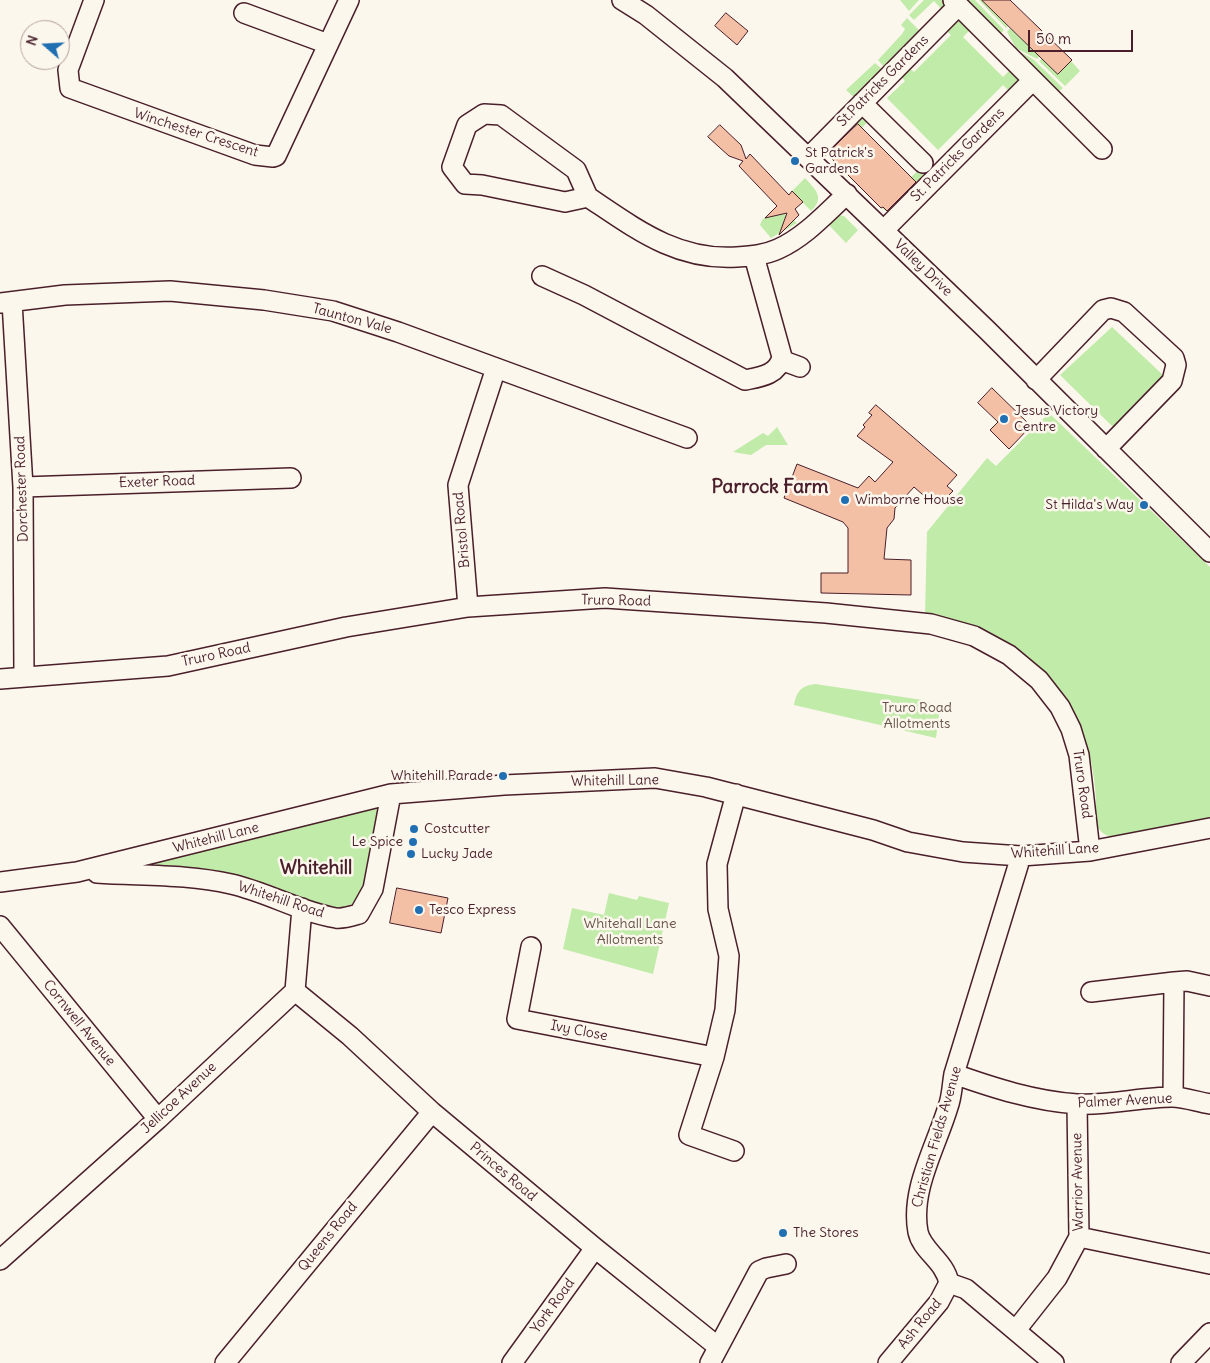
<!DOCTYPE html>
<style>
body{margin:0}
#map{position:relative;width:1210px;height:1363px;overflow:hidden;background:#fbf7ec;font-family:Delius,sans-serif}
canvas{display:block}
.north{position:absolute;left:20px;top:20px;width:50px;height:50px;box-sizing:border-box;background:#fbf7ec;border:1px solid #b4a19f;border-radius:50%;rotate:289deg;font-size:14px;font-weight:700;line-height:20px;text-align:center;color:#4a1f2b}
.north::after{content:'';display:block;margin:auto;width:18px;height:22px;background:#1f6fb2;clip-path:polygon(50% 0,100% 100%,50% 72%,0 100%)}
.scale{position:absolute;left:1028px;top:30px;width:105px;height:22px;box-sizing:border-box;border:2px solid #4a1f2b;border-top:0;padding-left:6px;font-size:15px;line-height:18px;white-space:nowrap;color:#4a1f2b;-webkit-text-stroke:4px #fbf7ec;paint-order:stroke}
</style>
<div id="map">
<canvas width="1210" height="1363"></canvas>
<div class="north">N</div>
<div class="scale">50 m</div>
</div>
<script>
const context = document.querySelector('canvas').getContext('2d');
context.lineJoin = 'round';
function fill(path, color) { context.fillStyle = color; context.fill(path, 'evenodd'); }
function trace(path, color, width, dash) { context.strokeStyle = color; context.lineWidth = width; context.lineCap = dash ? 'butt' : 'round'; context.setLineDash(dash || []); context.stroke(path); }
function write(font, color, halo, rows, align = 'center') {
  context.font = font + ' Delius,sans-serif'; context.lineWidth = 5; context.setLineDash([]); context.textBaseline = 'middle'; context.strokeStyle = halo; context.fillStyle = color; for (const [text, x, y, turn = 0] of rows) {
    context.save(); context.translate(x, y); context.rotate((+turn || 0) * Math.PI / 180); context.textAlign = isNaN(turn) ? turn : align; if (halo) context.strokeText(text, 0, 0); context.fillText(text, 0, 0); context.restore();
  }
}
const green = new Path2D(`
 M900,0h19l-10,11z
 M924,0h21l1,6 -4,4 -8,-9 -20,19 -5,-5z
 M957,0h18l29,30 -5,5z
 M979,0h3l26,26 -2,2z
 M907,18l14,14 -36,36 -7,-8 24,-26 3,-5 -4,-4z
 M954,21l9,1 8,7 -8,8 40,40 8,-8 10,11 -9,14 -9,-9 -65,65 -51,-52 18,-17 -7,-8 8,-8 8,7 37,-37 -8,-7z
 M1010,28l30,28 -3,3 -21,-11 -9,-16z
 M998,40l35,19 30,29 -6,5z
 M1043,58l28,3 9,10 -15,15 -26,-25z
 M875,63l8,7 -28,28 -9,-8z
 M857,113l12,7 -7,8 15,20 37,37 -28,26 -9,-7 5,-6 28,-14 -61,-62z
 M921,168l8,8 -10,9 -8,-8z
 M805,178c11,12 20,20 6,33l-19,-20z
 M777,206l15,15 2,-1 3,3 -26,15 -11,-13 2,-5z
 M837,215l7,1 14,14 -12,13 -19,-20z
 M1112,327l53,50 -50,52 -55,-54z
 M1049,413l161,154v252l-95,18c-11,-1 -17,-6 -19,-16 5,-110 -62,-191 -171,-205l2,-84 60,-74 9,8z
 M777,427l11,18h-22l-15,10 -18,-3 30,-19 5,3z
 M815,684l108,16 12,5 4,10 -3,23 -142,-33c3,-14 7,-19 21,-21z
 M380,806l-13,60 1,15 -12,20 -9,6 -10,2 -200,-44z
 M609,893l28,7 2,-4 30,7 -16,71 -90,-25 9,-41 32,7z`);
const building = new Path2D(`
 M982,0h28l62,60 -14,14z
 M726,13l22,18 -11,14 -22,-19z
 M858,124l58,58 -29,29 -4,-4 -2,1 -54,-54z
 M720,125l21,20 5,14 4,-5 39,41 3,-4 11,11 -8,7 4,6 -20,20 8,-22 -22,5 12,-12 -38,-40 4,-5 -14,-5 -21,-19z
 M992,388l39,38 -22,23 -19,-19 8,-8 -20,-19z
 M876,405l81,70 -10,11 6,5 -12,12 -6,-5 -4,4 -17,-15 -19,21 -1,11 -7,9 -3,31 27,1v35l-90,-2v-20h27v-45l-5,-6 -59,-24 13,-34 61,24 11,-12 6,6 18,-20 -36,-26 8,-9 -2,-2 9,-10 -3,-2z
 M397,888l51,10 -7,35 -51,-10z`);
const minor = new Path2D(`
 M94,0l-26,70 2,18 185,67 18,2 3,-1 73,-156
 M622,0l24,15 79,63 262,252 223,222
 M953,0l149,149
 M244,13l84,31
 M862,103l61,60
 M809,157l149,-151
 M588,197l-12,-27 -75,-55 -17,-1 -17,11 -15,42 13,17 17,1 83,17 23,-5c48,32 89,64 149,60 14,-1 28,-2 41,-8 27,-12 48,-36 69,-55
 M884,230l149,-150
 M542,276l42,19 161,85c15,-3 33,-5 37,-23l-28,-101
 M12,302l11,185 1,190
 M0,303l65,-8 105,-4 94,9 69,11 65,21 289,106
 M781,360l19,7
 M1036,380l67,-70 8,-2 13,4 50,46 2,7 -4,16 -66,68
 M23,487l268,-9
 M468,607l-10,-122 38,-117
 M0,679l168,-13 178,-39 122,-20 137,-9 221,15 105,11 43,12 35,19 30,25 21,27 11,22 8,26 11,96
 M97,873c45,3 90,1 134,11 36,8 69,28 105,34 7,1 16,-2 23,-4l14,-25 18,-95
 M0,882l77,-10 314,-78 113,-9 151,-7 51,9 167,43 35,12 55,10 58,4 69,-5 120,-23
 M0,926l158,193
 M531,947l-14,72 197,38
 M295,991l55,45 82,76 163,136 122,98
 M1091,992l83,-10
 M954,1074c40,14 80,27 123,30 32,2 63,-7 95,-7 12,0 26,5 38,7
 M1173,1097l1,-115 13,-1 23,5
 M734,1151l-45,-16 25,-78 11,-47 4,-54 -11,-47 -1,-45 19,-70
 M1079,1237l131,27
 M0,1260l158,-141 137,-128 7,-83
 M949,1283c-4,-22 -27,-32 -31,-51 -8,-42 18,-85 30,-125 4,-10 4,-22 6,-33l67,-218
 M949,1283l17,6 88,74
 M1016,1330l41,-52 22,-41 -2,-133
 M225,1363l207,-251
 M512,1363l83,-115
 M710,1363l49,-92 7,-3 20,-4
 M888,1363l51,-61 10,-19
 M1181,1363l29,-30`);
const markers = [
 [795,161,5,"#1f6fb2"],
 [1004,419,5,"#1f6fb2"],
 [845,500,5,"#1f6fb2"],
 [1144,505,5,"#1f6fb2"],
 [503,776,5,"#1f6fb2"],
 [414,829,5,"#1f6fb2"],
 [413,842,5,"#1f6fb2"],
 [411,854,5,"#1f6fb2"],
 [419,910,5,"#1f6fb2"],
 [783,1233,5,"#1f6fb2"]
];
const streetNames = [
 ["St.Patricks Gardens",883,81,-45],
 ["Winchester Crescent",196,133,18],
 ["St. Patricks Gardens",958,155,-45],
 ["Valley Drive",923,268,44],
 ["Taunton Vale",352,319,15],
 ["Exeter Road",157,482,-2],
 ["Dorchester Road",22,489,-92],
 ["Bristol Road",462,530,-95],
 ["Truro Road",616,601,1],
 ["Truro Road",216,655,-12],
 ["Whitehill Lane",615,781,-1],
 ["Truro Road",1082,784,82],
 ["Whitehill Lane",216,838,-14],
 ["Whitehill Lane",1055,851,-4],
 ["Whitehill Road",281,900,18],
 ["Cornwell Avenue",79,1023,51],
 ["Ivy Close",579,1031,11],
 ["Jellicoe Avenue",179,1098,-43],
 ["Palmer Avenue",1125,1101,-3],
 ["Christian Fields Avenue",937,1137,-74],
 ["Princes Road",503,1172,40],
 ["Warrior Avenue",1078,1182,-91],
 ["Queens Road",328,1237,-51],
 ["York Road",553,1306,-54],
 ["Ash Road",920,1324,-51]
];
const poiNames = [
 ["St Patrick's",805,153],
 ["Gardens",805,169],
 ["Jesus Victory",1014,411],
 ["Centre",1014,427],
 ["Wimborne House",855,500],
 ["St Hilda's Way",1134,505,"right"],
 ["Whitehill Parade",493,776,"right"],
 ["Costcutter",424,829],
 ["Le Spice",403,842,"right"],
 ["Lucky Jade",421,854],
 ["Tesco Express",429,910],
 ["The Stores",793,1233]
];
const parkNames = [
 ["Truro Road",917,708],
 ["Allotments",917,724],
 ["Whitehall Lane",630,924],
 ["Allotments",630,940]
];
const districtNames = [
 ["Parrock Farm",770,488],
 ["Whitehill",316,869]
];
fill(green, '#c0eba8');
fill(building, '#f3bfa5');
trace(building, '#4a1f2b', 1);
trace(minor, '#4a1f2b', 22);
trace(minor, '#fbf7ec', 19);
for (const [x, y, r, color] of markers) { const dot = new Path2D(); dot.arc(x, y, r, 0, 2 * Math.PI); context.fillStyle = color; context.fill(dot); trace(dot, '#fbf7ec', 2); }
write('14px', '#4a1f2b', '#fbf7ec', streetNames);
write('14px', '#4a1f2b', '#fbf7ec', poiNames, 'left');
write('14px', '#68524a', '#fbf7ec', parkNames);
write('bold 19px', '#4a1f2b', '#fbf7ec', districtNames);
</script>
